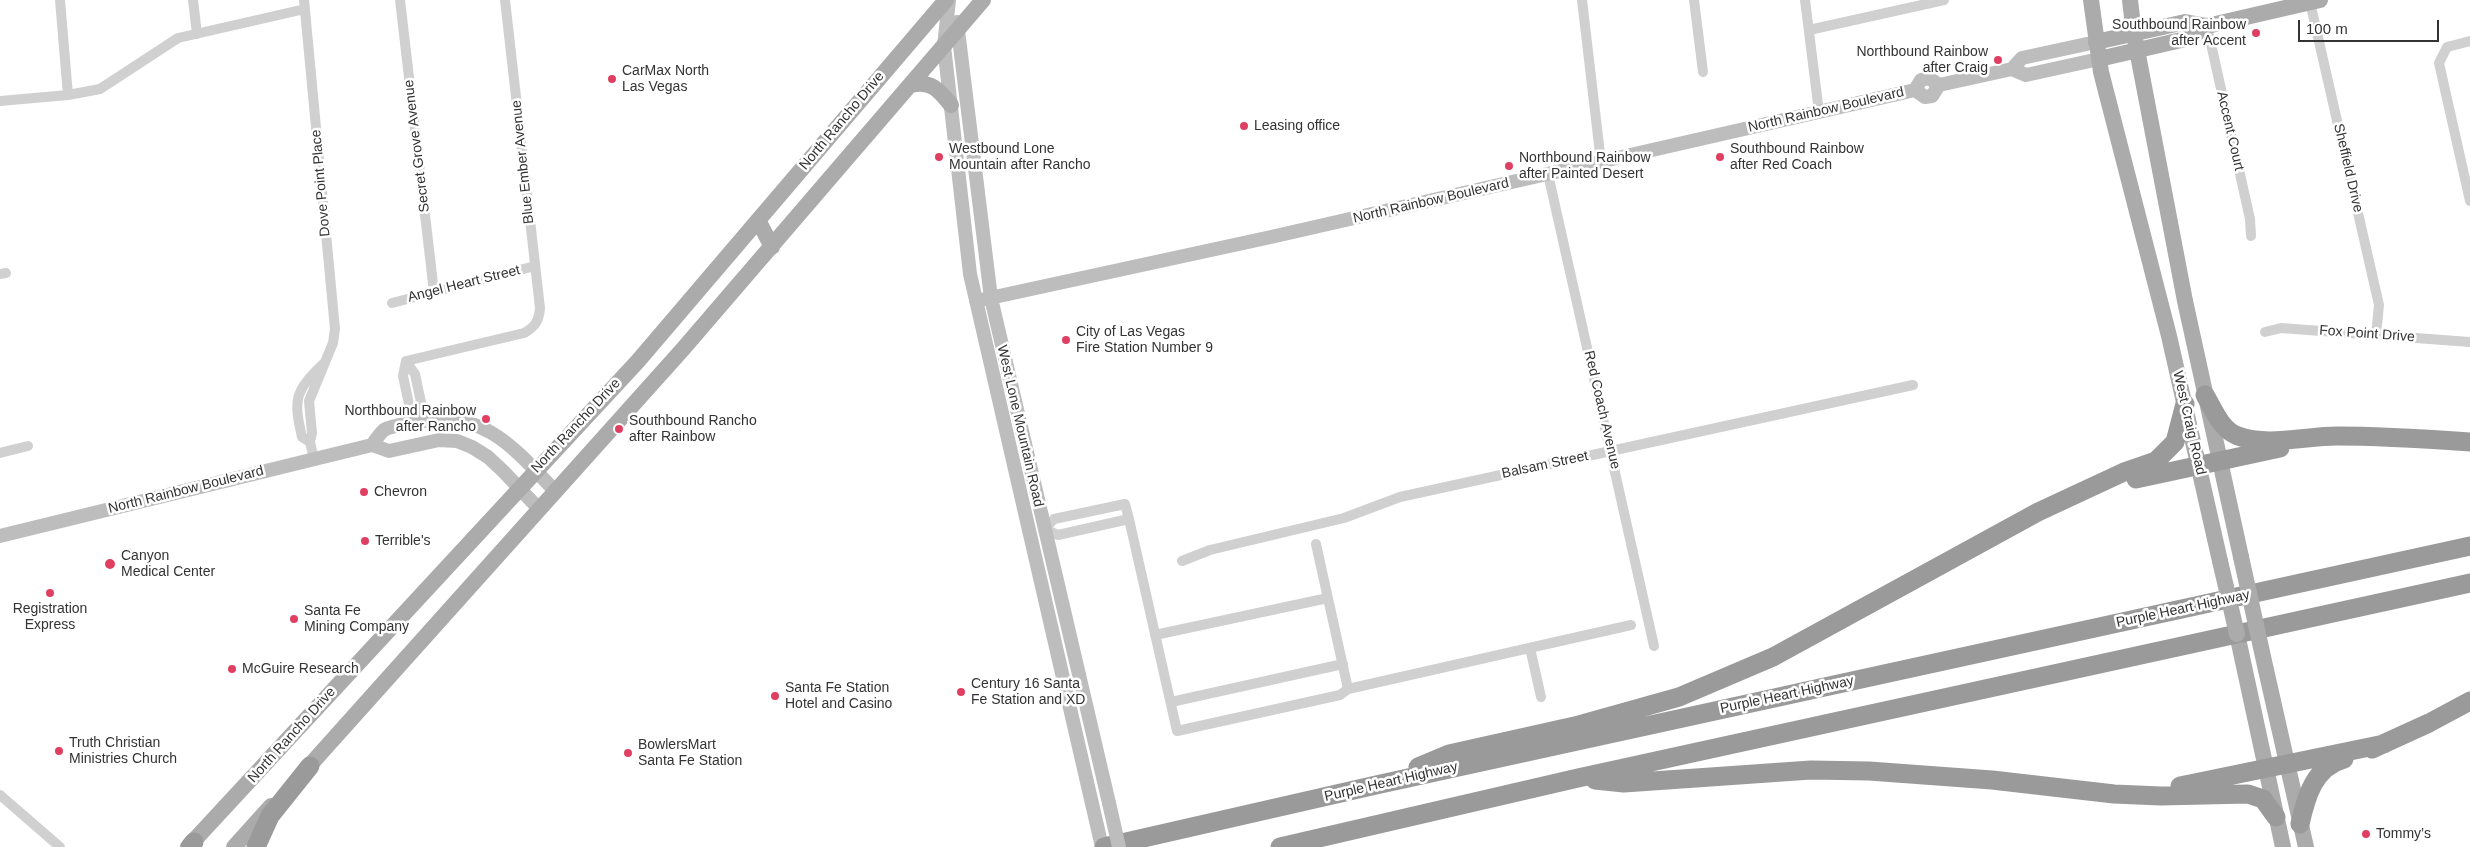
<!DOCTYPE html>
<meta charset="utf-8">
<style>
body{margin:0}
#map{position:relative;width:2470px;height:847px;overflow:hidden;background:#fff;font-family:Arial,sans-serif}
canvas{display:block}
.scale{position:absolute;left:2298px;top:20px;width:141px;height:22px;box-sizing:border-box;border:2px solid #333;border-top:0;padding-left:6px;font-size:15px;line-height:18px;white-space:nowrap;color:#333;-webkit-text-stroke:4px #fff;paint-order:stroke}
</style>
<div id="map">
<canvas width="2470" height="847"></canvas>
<div class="scale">100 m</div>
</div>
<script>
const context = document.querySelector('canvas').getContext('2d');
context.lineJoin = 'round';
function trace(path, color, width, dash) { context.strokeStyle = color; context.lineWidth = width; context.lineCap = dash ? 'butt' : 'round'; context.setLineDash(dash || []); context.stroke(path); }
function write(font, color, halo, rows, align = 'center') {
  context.font = font + ' Arial,sans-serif'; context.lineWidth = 5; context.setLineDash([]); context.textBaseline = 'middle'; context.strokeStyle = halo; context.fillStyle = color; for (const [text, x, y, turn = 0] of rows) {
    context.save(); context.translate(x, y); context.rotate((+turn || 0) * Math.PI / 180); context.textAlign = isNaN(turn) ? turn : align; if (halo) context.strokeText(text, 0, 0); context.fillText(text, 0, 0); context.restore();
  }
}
const street = new Path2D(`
 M60,0l8,95
 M193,0l4,34
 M304,0l31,329 -2,14 -24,58 3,32 -2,9 4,17
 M400,0l34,292
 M1582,0l19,162
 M1694,0l9,72
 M1805,0l14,112
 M2310,2l69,303 -3,30
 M2207,26l43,193 1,17
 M1809,30l135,-30
 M2470,41l-23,6 -8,16 31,138
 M0,101l68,-6 32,-6 78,-51 127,-29
 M1548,174l106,472
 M0,274l6,-1
 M392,303l143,-37
 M2265,332l16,-4 189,14
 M406,361l118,-28c11,-6 15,-12 16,-25l-35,-308
 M406,361l9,13 10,47
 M406,361l-3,15 10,47
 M310,442l-8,-5c-9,-38 -7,-46 21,-73
 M0,453l28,-7
 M1129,519l-71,16 -13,-6 9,-10 71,-15 4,15 48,212 163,-36 8,-6 283,-64
 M1316,544l32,145
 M1182,561l28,-11 134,-32 56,-21 513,-112
 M1155,635l173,-37
 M1530,648l11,49
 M1171,702l172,-38
 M0,795l60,52`);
const secondary = new Path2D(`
 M949,0l-5,46 26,228 132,573
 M957,22l34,276 118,505
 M2012,69l14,6 73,-16
 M1915,90l6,-10 8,-2 10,7 73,-16 10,-11 74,-16
 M976,301l295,-64 644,-147 10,7 7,-1 7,-11
 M372,445c3,-4 8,-12 12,-15 8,-5 24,-6 34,-8 66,-13 96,26 138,70
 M0,536l372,-91 17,6 50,-11 18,1 15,6 16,10 15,14 36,38`);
const primary = new Path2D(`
 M2091,0l10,72 68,264 51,225
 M2130,0l4,34 51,267 56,256
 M2096,42l89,-20 22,4 113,-26
 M2099,59l91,-21 17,-12
 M911,85c20,-5 28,5 40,20
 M758,220l14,27
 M2237,634l46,213
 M2266,670l40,177
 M302,774l381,-425 300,-349
 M188,847l450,-486 308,-361
 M234,847l37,-41`);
const highway = new Path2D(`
 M2205,395c9,15 16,35 33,41 30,11 67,0 99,0 44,0 89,3 133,6
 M2136,479l144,-31
 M2372,749l57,-26 41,-22
 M1418,767l31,-13 130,-29 100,-28 94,-40 265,-145 86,-40 32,-11 19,-19 10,-38
 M1595,780l29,3 187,-13 58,1 123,9 122,14 47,2 87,-2 15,5 13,18
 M2180,786l204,-42
 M2300,824c6,-27 14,-57 44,-65
 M190,847l4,-5
 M256,847l14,-31 40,-50
 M1104,847l272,-62 1094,-239
 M1280,847l298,-69 892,-195`);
const secondaryBridge = new Path2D(`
 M1109,803l10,44`);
const primaryBridge = new Path2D(`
 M2241,557l25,113
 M2220,561l17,73`);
const markers = [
 [2256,33,5,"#df4062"],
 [1998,60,5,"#df4062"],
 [612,79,5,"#df4062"],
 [1244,126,5,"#df4062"],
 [939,157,5,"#df4062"],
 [1720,157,5,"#df4062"],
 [1509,166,5,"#df4062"],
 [1066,340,5,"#df4062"],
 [486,419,5,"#df4062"],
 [619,429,5,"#df4062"],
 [364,492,5,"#df4062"],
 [365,541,5,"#df4062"],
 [110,564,6,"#df4062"],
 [50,593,5,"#df4062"],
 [294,619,5,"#df4062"],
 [232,669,5,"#df4062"],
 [961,692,5,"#df4062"],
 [775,696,5,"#df4062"],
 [59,751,5,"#df4062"],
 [628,753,5,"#df4062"],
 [2366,834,5,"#df4062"]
];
const poiNames = [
 ["Southbound Rainbow",2246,25,"right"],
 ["after Accent",2246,41,"right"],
 ["Northbound Rainbow",1988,52,"right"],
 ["after Craig",1988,68,"right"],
 ["CarMax North",622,71],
 ["Las Vegas",622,87],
 ["Leasing office",1254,126],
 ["Westbound Lone",949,149],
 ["Mountain after Rancho",949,165],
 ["Southbound Rainbow",1730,149],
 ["after Red Coach",1730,165],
 ["Northbound Rainbow",1519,158],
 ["after Painted Desert",1519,174],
 ["City of Las Vegas",1076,332],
 ["Fire Station Number 9",1076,348],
 ["Northbound Rainbow",476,411,"right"],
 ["after Rancho",476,427,"right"],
 ["Southbound Rancho",629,421],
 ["after Rainbow",629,437],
 ["Chevron",374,492],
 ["Terrible's",375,541],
 ["Canyon",121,556],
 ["Medical Center",121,572],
 ["Registration",50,609,"center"],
 ["Express",50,625,"center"],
 ["Santa Fe",304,611],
 ["Mining Company",304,627],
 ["McGuire Research",242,669],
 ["Century 16 Santa",971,684],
 ["Fe Station and XD",971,700],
 ["Santa Fe Station",785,688],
 ["Hotel and Casino",785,704],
 ["Truth Christian",69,743],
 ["Ministries Church",69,759],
 ["BowlersMart",638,745],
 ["Santa Fe Station",638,761],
 ["Tommy’s",2376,834]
];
const streetNames = [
 ["North Rainbow Boulevard",1826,110,-13],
 ["North Rancho Drive",842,121,-50],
 ["Accent Court",2230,131,77],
 ["Secret Grove Avenue",417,146,-97],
 ["Blue Ember Avenue",523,162,-96],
 ["Sheffield Drive",2348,168,77],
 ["Dove Point Place",321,183,-95],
 ["North Rainbow Boulevard",1431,201,-13],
 ["Angel Heart Street",464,284,-14],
 ["Fox Point Drive",2367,334,4],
 ["Red Coach Avenue",1602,410,77],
 ["West Craig Road",2189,423,77],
 ["North Rancho Drive",576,426,-47],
 ["West Lone Mountain Road",1020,426,77],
 ["Balsam Street",1545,465,-12],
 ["North Rainbow Boulevard",186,490,-14],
 ["Purple Heart Highway",2183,609,-12],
 ["Purple Heart Highway",1787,695,-12],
 ["North Rancho Drive",292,735,-48],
 ["Purple Heart Highway",1391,782,-13]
];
trace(street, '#d0d0d0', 10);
trace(secondary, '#bdbdbd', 14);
trace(primary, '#ababab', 16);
trace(highway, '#9a9a9a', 19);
trace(secondaryBridge, '#bdbdbd', 14);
trace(primaryBridge, '#ababab', 16);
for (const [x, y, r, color] of markers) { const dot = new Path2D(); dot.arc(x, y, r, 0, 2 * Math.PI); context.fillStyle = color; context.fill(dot); trace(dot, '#fff', 2); }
write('14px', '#333', '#fff', poiNames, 'left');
write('14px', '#333', '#fff', streetNames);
</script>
